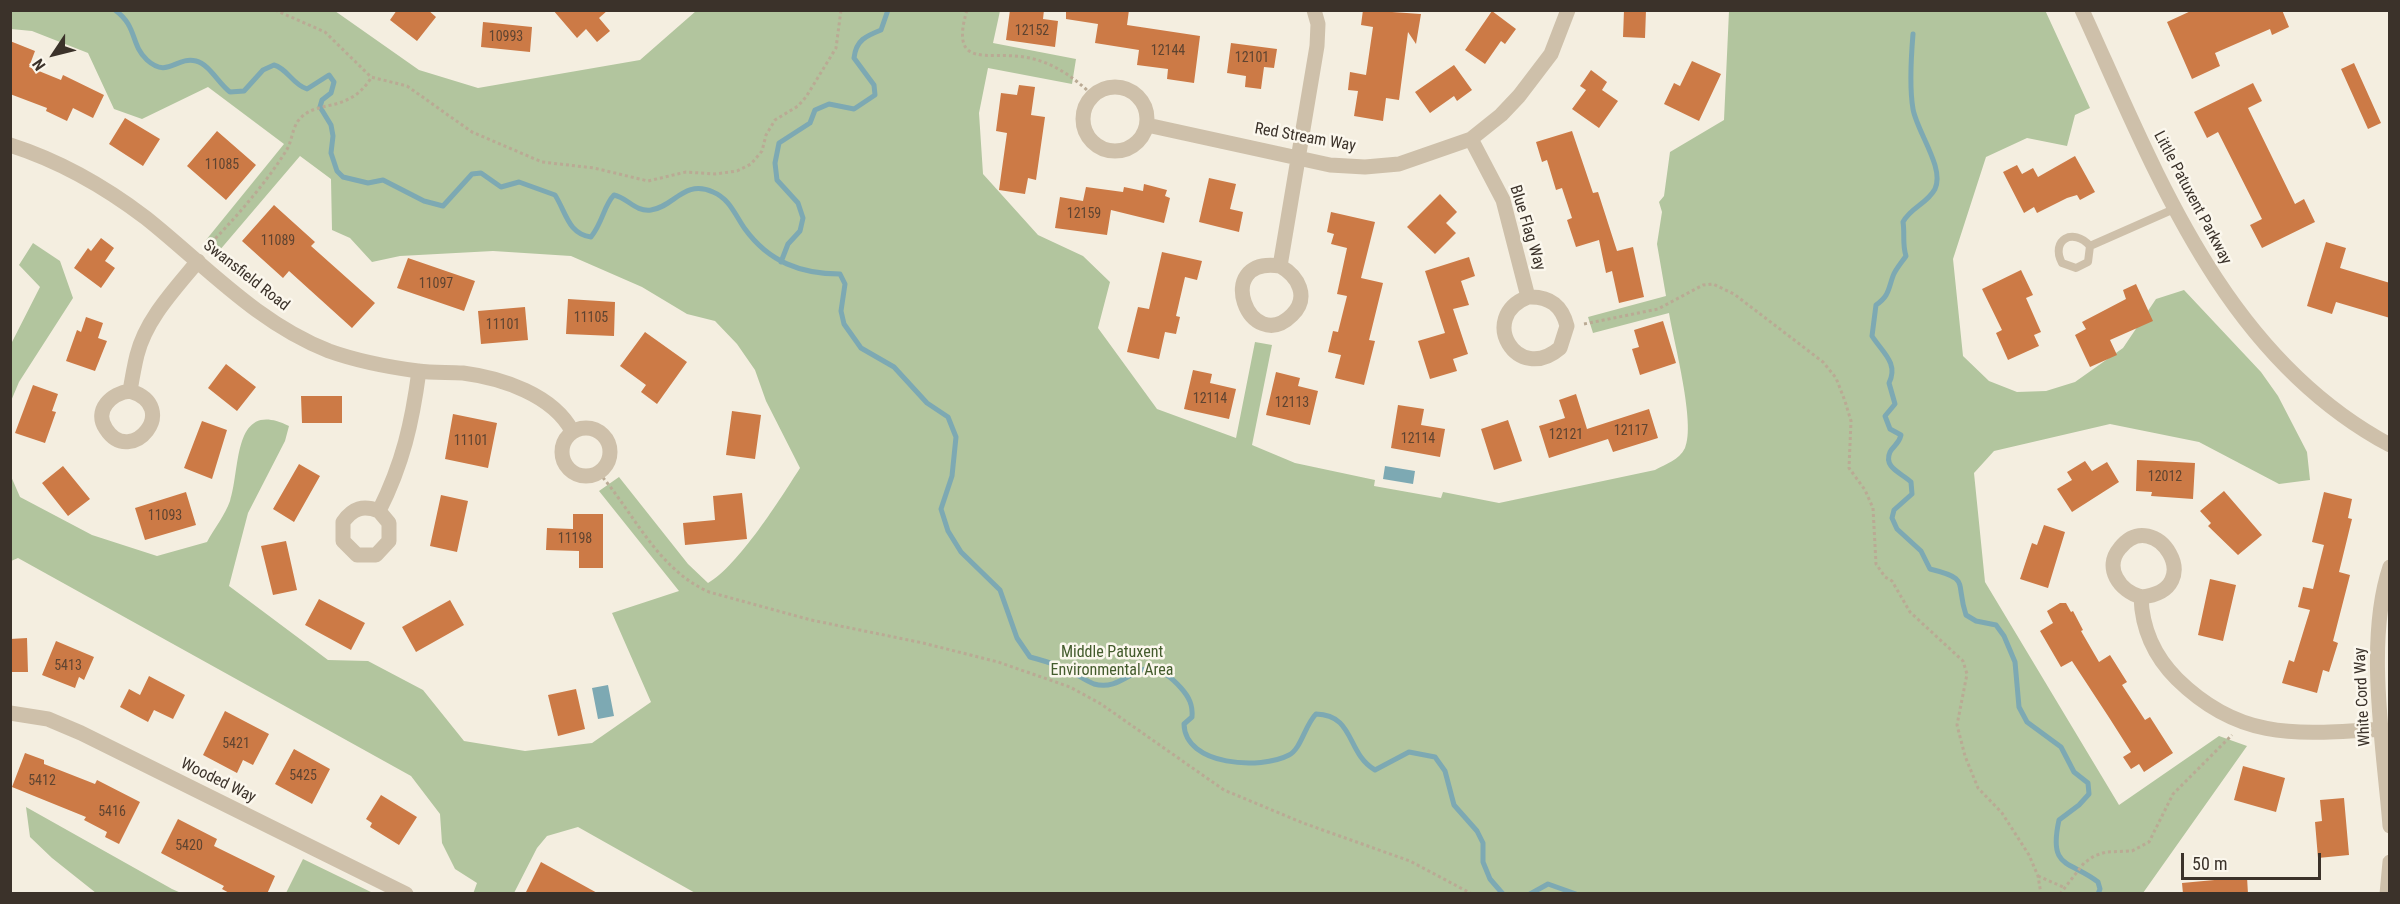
<!DOCTYPE html>
<style>
body{margin:0}
#map{position:relative;width:2400px;height:904px;overflow:hidden;background:#f4eee0;font-family:"Roboto Condensed",sans-serif}
canvas{display:block}
.frame{position:absolute;inset:0;border:12px solid #3b322a;pointer-events:none}
.north{position:absolute;left:24px;top:24px;width:60px;height:60px;-webkit-text-stroke:4px #fbf7ed;paint-order:stroke;rotate:235deg;font-size:16px;font-weight:700;line-height:24px;text-align:center;color:#3b322a}
.north::after{content:'';display:block;margin:auto;width:21px;height:27px;background:#3b322a;clip-path:polygon(50% 0,100% 100%,50% 72%,0 100%)}
.scale{position:absolute;left:2181px;top:853px;width:140px;height:27px;box-sizing:border-box;border:3px solid #3b322a;border-top:0;padding-left:8px;font-size:18px;line-height:21px;white-space:nowrap;color:#3b322a;-webkit-text-stroke:4px #fbf7ed;paint-order:stroke}
</style>
<div id="map">
<canvas width="2400" height="904"></canvas>
<div class="frame"></div>
<div class="north">N</div>
<div class="scale">50 m</div>
</div>
<script>
const context = document.querySelector('canvas').getContext('2d');
context.lineJoin = 'round';
function fill(path, color) { context.fillStyle = color; context.fill(path, 'evenodd'); }
function trace(path, color, width, dash) { context.strokeStyle = color; context.lineWidth = width; context.lineCap = dash ? 'butt' : 'round'; context.setLineDash(dash || []); context.stroke(path); }
function write(font, color, halo, rows, align = 'center') {
  context.font = font + ' "Roboto Condensed",sans-serif'; context.lineWidth = 5; context.setLineDash([]); context.textBaseline = 'middle'; context.strokeStyle = halo; context.fillStyle = color; for (const [text, x, y, turn = 0] of rows) {
    context.save(); context.translate(x, y); context.rotate((+turn || 0) * Math.PI / 180); context.textAlign = isNaN(turn) ? turn : align; if (halo) context.strokeText(text, 0, 0); context.fillText(text, 0, 0); context.restore();
  }
}
const green = new Path2D(`
 M2045,10l45,98 -15,7 -8,31 -40,-8 -41,19 -33,102 10,97 26,25 28,11 29,-1 29,-9 48,-34 33,-49 28,-9 77,82 17,24 29,56 3,28 -31,4 -80,-42 -89,-18 -116,27 -20,22 11,109 134,223 100,-69 28,10 -104,147 -1446,1 -119,-67 -31,9 -10,12 -23,45 -41,1 4,-11 -22,-14 -13,-26 -2,-29 -29,-38 -393,-218 -7,3 -1,-87 10,23 72,38 65,21 50,-14c7,-13 18,-27 23,-41 11,-33 2,-103 59,-75l-4,15 -37,72 -19,73 99,74 40,1 55,29 41,51 61,10 67,-8 59,-41 -39,-89 67,-22 -80,-100 20,-14 69,87 20,19c30,-17 73,-85 92,-115l-34,-67 -11,-31 -18,-26 -22,-23 -28,-7 -45,-27 -71,-31 -78,-5 -93,5 -28,6 -22,-24 -18,-8 -1,-51 -31,-23 -81,95 -13,-11 78,-96 -76,-57 -66,32 -28,-10 -26,-56 -56,-22 -21,-2v-18h324l84,59 59,18 162,-28 56,-49h304l-7,32 83,16 -4,25 -84,-16 -9,45 4,61 55,61 45,21 27,26 -12,46 59,81 79,29 19,-96 17,3 -20,100 43,18 80,17 -1,6 67,12 2,-6 56,11 156,-33c11,-6 24,-10 30,-22 11,-24 -11,-105 -16,-135l-76,20 -5,-16 78,-21 -9,-52 5,-32 -3,-10 5,-6 6,-44 54,-32 5,-109z
 M33,243l27,18 13,37 -54,84 -8,19v-57l29,-57 -21,-22z
 M26,807l146,82 9,4h-85l-44,-35 -22,-21z
 M303,859l70,34h-87z`);
const water = new Path2D(`
 M1385,466l30,5 -2,13 -30,-5z
 M608,685l6,31 -16,3 -6,-31z`);
const stream = new Path2D(`
 M115,10c23,17 15,34 32,50 21,19 29,-4 49,1 13,3 23,23 34,31l14,-1 19,-21 11,-5c14,4 18,19 33,24l22,-14 5,7 -3,11 -9,7 -2,7 11,18 2,11 -2,17 6,18 6,6 25,6 15,-3 41,21 19,5 29,-32 9,-1 20,14 18,-5 36,13c11,17 13,39 36,42 12,-15 13,-32 23,-42 14,3 21,17 37,15 23,-3 33,-31 62,-18 17,7 22,23 32,37 24,33 56,45 95,45l5,10 -4,27 3,13 17,24 33,19 33,36 21,14 8,20 -4,39 -11,33 7,22 13,21 39,38 17,48 13,19c14,4 27,7 40,14 8,4 16,10 24,13 36,10 46,-42 87,4 8,9 12,17 11,29l-8,7c1,42 77,46 105,31 12,-6 16,-30 27,-41 39,1 30,39 59,56l34,-18 26,5 10,14 9,34 23,26 6,12v19l7,17 13,15
 M1913,34c-2,24 -4,52 0,75 4,23 32,59 22,80 -8,15 -24,18 -32,33 2,12 -1,22 3,34 -4,6 -11,14 -13,20 -5,14 -4,20 -17,29l-4,31c10,16 27,27 17,47l6,21 -10,12 5,13 11,6c-2,9 -7,10 -11,17 -7,16 12,21 21,30l1,12 -18,16 -2,8 5,11 24,22 9,18c41,10 25,13 36,46l10,6 20,4 8,11 11,26 4,45 8,15 34,25 13,25 14,11 1,11 -10,11 -20,15c-11,50 11,40 39,62l2,7 -2,5
 M781,262l7,-18 12,-13 3,-13 -5,-15 -21,-23 -2,-17 4,-20 31,-20 5,-13 14,-6 25,5 21,-14 -1,-10 -20,-27c2,-18 12,-22 27,-28l7,-20
 M1530,894l18,-10 28,10`);
const building = new Path2D(`
 M397,10h31l8,7 -19,24 -27,-21z
 M553,10h55l-9,8 11,13 -13,11 -11,-13 -9,9z
 M1010,10h34l-1,9 15,2 -3,26 -49,-7z
 M1066,10h63l-2,15 73,11 -6,47 -27,-4 1,-10 -31,-4 2,-15 -44,-7 3,-19 -32,-5z
 M1363,10l58,4 -5,30 -8,-12 -9,68 -13,-2 -3,23 -29,-5 4,-25 -10,-1 2,-18 16,3 7,-48 -12,-2z
 M1624,10h22l-1,28 -22,-1z
 M2193,10h89l7,17 -17,8 -2,-6 -55,24 5,13 -28,13 -25,-57z
 M1492,11l24,18 -11,15 -4,-3 -16,23 -20,-14z
 M483,22l49,5 -2,25 -49,-5z
 M10,41l25,10 -6,16 32,13 2,-5 41,20 -11,23 -20,-10 -6,13 -21,-10 1,-3 -37,-14z
 M1231,43l46,6 -3,19 -10,-1 -3,22 -16,-2 1,-11 -19,-3z
 M1692,61l29,13 -22,47 -35,-17 10,-21 6,3z
 M2354,63l27,60 -13,6 -27,-60z
 M1454,65l18,25 -15,11 -3,-5 -24,17 -15,-21z
 M1591,70l16,12 -5,8 16,11 -19,27 -27,-19 14,-19 -6,-4z
 M2253,83l9,18 -14,7 47,96 9,-5 11,23 -53,26 -12,-23 12,-6 -44,-87 -11,6 -13,-26z
 M1019,85l16,2 -4,28 14,2 -9,63 -8,-2 -3,16 -26,-4 8,-57 -11,-2 5,-38 16,2z
 M125,118l35,21 -17,27 -34,-22z
 M217,131l39,34 -30,35 -39,-34z
 M1572,131l21,62 5,-1 19,59 16,-4 11,50 -25,6 -7,-32 -6,2 -7,-33 -23,7 -9,-27 5,-2 -10,-30 -6,2 -9,-30 -5,2 -6,-20z
 M2075,156l20,36 -15,8 -3,-5 -10,3 -30,15 -3,-6 -10,6 -21,-41 14,-7 5,9 11,-6 5,9z
 M1209,178l27,6 -6,25 13,3 -4,20 -40,-10z
 M1144,184l23,6 -2,6 5,2 -6,25 -53,-13 -4,25 -52,-7 5,-31 23,4 3,-14 37,5 1,-5 19,4z
 M1440,194l17,18 -11,11 10,10 -21,21 -28,-27z
 M274,205l41,37 -4,4 64,57 -23,25 -63,-57 -6,7 -41,-37z
 M1331,212l44,10 -14,56 22,5 -14,57 6,1 -11,44 -29,-7 6,-23 -13,-3 5,-21 5,1 9,-36 -10,-2 10,-46 -16,-4 3,-10 -7,-2z
 M101,238l13,10 -9,13 10,7 -14,20 -27,-20 14,-20 3,3z
 M2326,242l20,6 -6,20 50,15v35l-54,-16 -4,12 -25,-8z
 M1162,252l40,9 -5,19 -12,-3 -9,39 4,1 -4,17 -11,-2 -6,27 -32,-7 11,-45 11,2z
 M1469,257l6,19 -14,5 8,24 -16,4 15,45 -15,5 4,12 -27,8 -12,-38 27,-8 -20,-62z
 M408,258l67,23 -11,30 -67,-23z
 M2021,270l12,25 -7,3 15,34 -7,3 5,11 -31,14 -12,-27 6,-3 -20,-41z
 M2136,284l17,37 -43,19 7,15 -27,12 -15,-32 11,-6 -4,-7 44,-23 -3,-9z
 M568,299l47,3 -1,34 -48,-2z
 M525,307l3,33 -47,4 -3,-33z
 M86,317l17,6 -5,15 9,3 -12,30 -29,-10 11,-31 4,2z
 M1663,321l13,42 -36,12 -8,-26 7,-2 -5,-17z
 M645,332l42,30 -30,42 -16,-12 5,-7 -26,-19z
 M226,364l30,23 -19,24 -29,-23z
 M1193,370l19,4 -2,9 26,6 -7,30 -45,-10z
 M1276,372l24,6 -2,8 20,5 -8,34 -44,-10z
 M33,385l25,9 -6,17 4,1 -11,31 -30,-10z
 M1576,394l11,35 62,-20 9,29 -45,14 -5,-13 -59,19 -10,-32 26,-8 -6,-18z
 M301,396h41v27h-40z
 M1398,405l26,4 -3,16 24,4 -5,28 -49,-9z
 M732,411l29,4 -6,44 -29,-4z
 M453,414l44,9 -9,45 -43,-9z
 M1508,420l14,41 -28,9 -13,-41z
 M202,421l25,9 -15,49 -28,-11z
 M2137,460l58,3 -2,36 -42,-3 1,-4 -16,-1z
 M2085,461l7,10 15,-9 12,20 -47,30 -15,-23 15,-9 -5,-8z
 M299,464l21,12 -26,46 -21,-13z
 M63,466l27,33 -22,17 -26,-33z
 M2224,491l38,44 -24,20 -30,-29 3,-3 -11,-12z
 M186,492l10,33 -51,15 -10,-32z
 M2324,492l28,7 -4,19 4,1 -13,53 11,3 -17,66 5,2 -9,29 -6,-2 -6,23 -35,-10 7,-23 5,2 16,-52 -12,-3 5,-20 10,2 11,-44 -12,-3z
 M742,493l5,46 -62,6 -2,-22 32,-3 -2,-24z
 M441,495l27,6 -11,51 -27,-6z
 M573,514h30v54h-24v-17l-33,-1 1,-22 26,1z
 M2044,525l21,7 -17,56 -28,-9 12,-36 5,2z
 M286,541l11,49 -24,5 -12,-49z
 M2210,579l26,6 -13,56 -25,-6z
 M319,599l46,24 -14,27 -46,-25z
 M450,600l14,25 -48,27 -14,-25z
 M2060,603h6l5,9 2,-1 10,19 -2,1 18,31 11,-7 17,27 -5,3 23,35 5,-3 23,36 -29,19 -5,-8 -8,5 -8,-12 8,-5 -21,-33 -38,-58 -11,6 -21,-36 13,-8 -6,-12z
 M27,638l1,34h-18v-33z
 M56,641l38,16 -10,23 -5,-3 -4,11 -33,-13z
 M149,676l36,19 -12,24 -19,-9 -6,12 -28,-15 9,-18 11,6z
 M576,689l9,40 -27,7 -10,-41z
 M225,711l44,23 -16,31 -10,-5 -6,13 -34,-18z
 M294,749l36,20 -18,35 -37,-20z
 M25,753l19,7v4l51,20 2,-4 43,22 -21,42 -14,-7 2,-5 -23,-12 2,-3 -74,-30z
 M2243,766l42,12 -9,34 -42,-12z
 M381,795l36,22 -18,28 -29,-18 2,-4 -6,-4z
 M2344,798l5,57 -31,3 -3,-36 7,-1 -2,-21z
 M178,819l39,20 -3,7 61,30 -8,18h-36l-9,-5 2,-3 -63,-33z
 M541,862l58,32h-74z
 M2247,877l1,17h-65l-1,-11z`);
const path = new Path2D(`
 M275,10l50,22 46,45 36,9 65,46 70,30 52,6 54,13 38,-9 29,2 22,-3 14,-7 11,-13 4,-16 9,-15 23,-14 8,-9 30,-49 5,-38
 M967,10c-18,60 21,41 57,47 27,4 50,20 68,38
 M207,247c27,-27 59,-64 79,-96 6,-9 6,-22 12,-30 17,-23 50,-6 73,-43
 M1584,324l74,-15 45,-24 10,-1 21,10 89,68 13,16 9,23 6,20 -2,47 16,22 8,18 3,56 9,13 7,4 18,31 53,49 4,13 -10,51 8,31 13,32 24,25 27,42 9,21 3,18
 M599,473c35,40 58,96 110,119l102,28 112,23 75,19 72,25 31,17 123,86 79,33 107,38 62,33
 M2038,876l25,11
 M2060,894l24,-31 10,-7 12,-4 26,-1 17,-9 24,-48 59,-59`);
const service = new Path2D(`
 M2090,246l-2,16 -12,6 -14,-5c-12,-23 11,-36 28,-17l84,-37`);
const minor = new Path2D(`
 M1083 119a32 32 0 1 1 64 0a32 32 0 1 1-64 0Z
 M1147,125l183,40 35,2 34,-3 72,-25 30,-24 18,-19 32,-42 17,-44
 M1471,139l32,61 25,97c-51,20 -11,88 32,51l7,-22c-5,-20 -17,-30 -39,-29
 M10,145c50,16 94,41 136,73 59,47 111,105 183,133 28,10 59,16 89,20 15,2 30,1 45,2 39,5 90,22 109,58
 M1280,266c18,10 30,31 12,49 -42,42 -81,-59 -12,-49l37,-220 1,-22 -4,-14
 M130,391c52,16 1,77 -24,38 -13,-19 6,-36 24,-38 2,-12 4,-24 7,-36 9,-36 38,-66 61,-94
 M562 452a24 24 0 1 1 48 0a24 24 0 1 1-48 0Z
 M379,511l10,12v18l-13,14h-19l-14,-14v-19c10,-14 20,-17 36,-11 24,-48 33,-88 40,-140
 M2390,567c-25,74 -6,181 0,259
 M2141,597c-21,-6 -38,-29 -21,-49 35,-44 90,42 21,49 1,32 13,59 36,82 64,63 122,55 205,50
 M10,713l38,6 33,14 325,161
 M2387,894l3,-32`);
const tertiary = new Path2D(`
 M2082,10c74,162 141,346 308,435`);
const numberNames = [
 ["12152",1032,31],
 ["10993",506,37],
 ["12144",1168,51],
 ["12101",1252,58],
 ["11085",222,165],
 ["12159",1084,214],
 ["11089",278,241],
 ["11097",436,284],
 ["11105",591,318],
 ["11101",503,325],
 ["12114",1210,399],
 ["12113",1292,403],
 ["12117",1631,431],
 ["12121",1566,435],
 ["12114",1418,439],
 ["11101",471,441],
 ["12012",2165,477],
 ["11093",165,516],
 ["11198",575,539],
 ["5413",68,666],
 ["5421",236,744],
 ["5425",303,776],
 ["5412",42,781],
 ["5416",112,812],
 ["5420",189,846]
];
const streetNames = [
 ["Red Stream Way",1305,138,10],
 ["Little Patuxent Parkway",2192,198,62],
 ["Blue Flag Way",1527,228,73],
 ["Swansfield Road",246,276,38],
 ["White Cord Way",2363,697,-93],
 ["Wooded Way",218,781,26]
];
const parkNames = [
 ["Middle Patuxent",1112,653],
 ["Environmental Area",1112,671]
];
fill(green, '#b2c59e');
fill(water, '#7da9b3');
trace(stream, '#7da9b3', 5);
fill(building, '#cc7a46');
trace(path, '#baaa94', 3, [3, 3]);
trace(service, '#cec0aa', 8);
trace(minor, '#cec0aa', 15);
trace(tertiary, '#cec0aa', 15);
write('14px', '#5f4431', null, numberNames);
write('16px', '#3b322a', '#fbf7ed', streetNames);
write('16px', '#435b2c', '#fbf7ed', parkNames);
</script>
